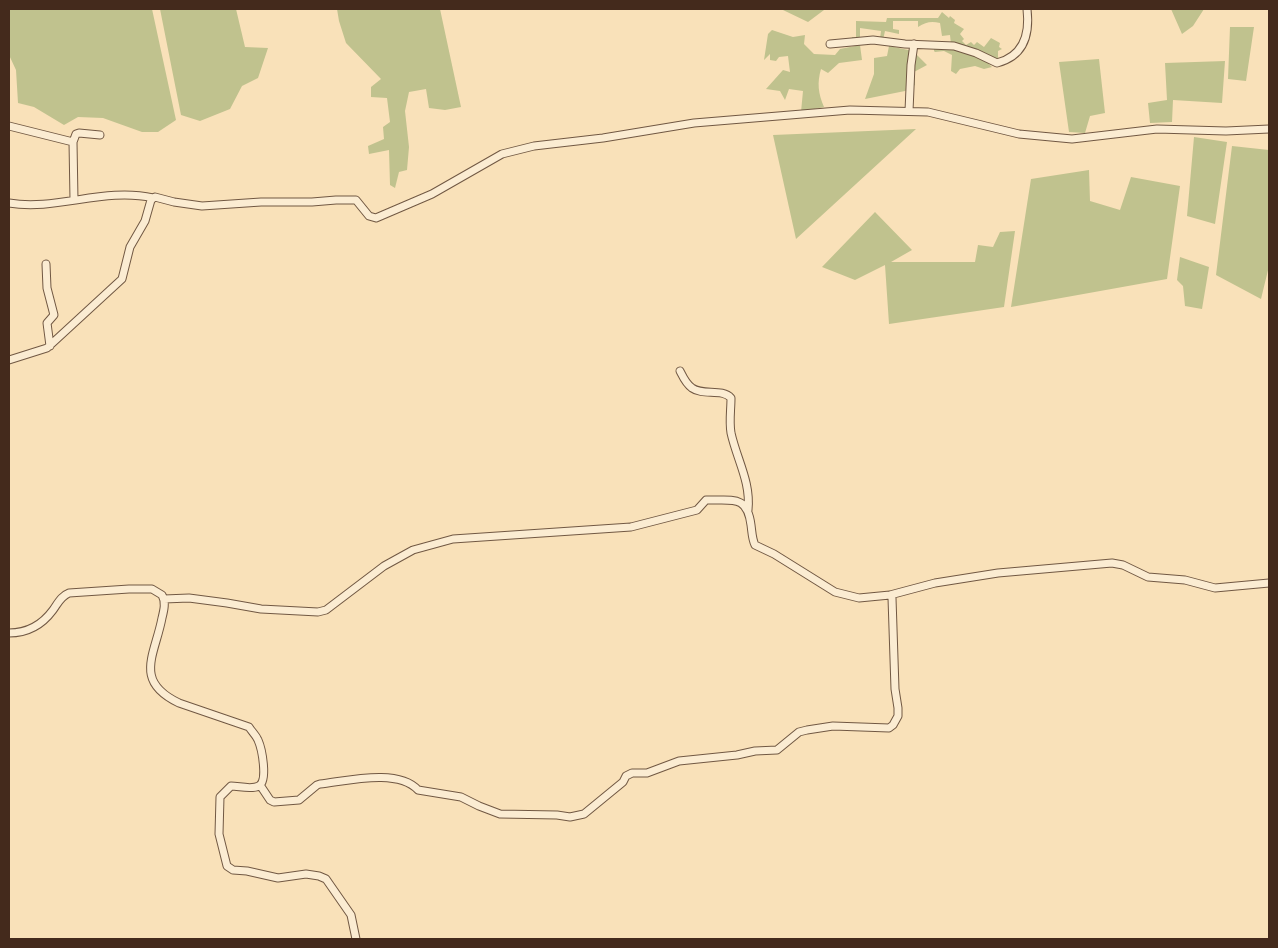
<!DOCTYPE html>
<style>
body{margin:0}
#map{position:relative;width:1278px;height:948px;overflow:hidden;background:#f9e1b9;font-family:"Gentium Book Plus",serif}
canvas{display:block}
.frame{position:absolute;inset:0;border:10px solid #442a1c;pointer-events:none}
</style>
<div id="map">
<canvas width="1278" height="948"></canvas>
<div class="frame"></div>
</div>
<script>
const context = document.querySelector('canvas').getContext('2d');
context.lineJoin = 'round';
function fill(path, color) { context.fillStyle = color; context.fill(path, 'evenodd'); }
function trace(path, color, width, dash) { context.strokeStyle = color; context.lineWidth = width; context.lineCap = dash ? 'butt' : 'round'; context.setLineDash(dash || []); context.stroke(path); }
const green = new Path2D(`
 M9,9h143l24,111 -18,12h-16l-39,-14 -25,-1 -14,8 -30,-18 -16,-4 -2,-33 -7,-15z
 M160,9h76l9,38 23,1 -10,30 -16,8 -12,23 -30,12 -19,-6z
 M337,9h103l21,98 -16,3 -16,-2 -3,-19 -17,3 -4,19 4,36 -2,23 -8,2 -4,16 -5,-3 -1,-35 -20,4 -1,-8 16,-7 -1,-12 7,-5 -3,-24 -16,-1v-10l10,-8 -35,-36 -7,-22z
 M776,9h46l2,1 -16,12 -25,-12z
 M1171,9h33l-11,17 -11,8z
 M942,12l7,6 1,-2 5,4 -1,3 10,6 -4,5 4,5 -2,2 4,4 5,-3 3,3 3,-3 7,5 7,-9 9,5 -1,4 3,2 -4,2v6l2,4 -49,-17 -1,-9 -8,1 -2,-13c-9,-2 -14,-1 -22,4v-6h-25v8l6,1v4l-14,-3 -2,9 -3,-1 1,-8 -21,-3v11l-8,2v-4h4v-16l30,1 1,-4h51z
 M1230,27h24l-8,54 -18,-2z
 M772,30l21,7 12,-2 -1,9 10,10 21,1 5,-6 20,-4 2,15 -23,3 -11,10 -7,-4c-4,14 -3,24 3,38l-23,5 2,-21 -14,-2 -4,11 -5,-9 -14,-2 17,-19 7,2 -2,-16 -9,1 -3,4 -6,-1v-6l-6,6 4,-26z
 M947,45l35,12 10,10 -8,2 -9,-3 -15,3 -4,5 -5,-3 1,-16 -8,-4 -9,1 -1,-1v-3z
 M889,46l24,5 14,14 -13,7 1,13 -10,6 -40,8 9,-25v-16l13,-2z
 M1099,59l6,54 -15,3 -5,17 -16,-1 -10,-70z
 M1225,61l-3,42 -49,-3 -1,22 -22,1 -2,-20 19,-3 -2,-37z
 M916,129l-120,110 -23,-104z
 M1194,137l33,5 -12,82 -28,-8z
 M1232,146l37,4v116l-8,33 -45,-24z
 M1089,170l1,31 30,9 11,-33 49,9 -13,93 -156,28 20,-128z
 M875,212l37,38 -21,12h84l3,-17 15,2 7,-15 15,-1 -11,76 -115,17 -4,-59 -30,15 -33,-13z
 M1180,257l29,10 -7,42 -17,-3 -2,-20 -6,-6z`);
const street = new Path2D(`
 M830,44l43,-4 32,4 49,2 22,7 21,10c27,-7 33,-29 30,-54
 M909,111l2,-46 3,-21
 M9,126l64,16
 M74,200l-1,-58 3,-8 3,-1 21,2
 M9,203c48,8 95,-16 144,-5
 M46,264l1,24 7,27 -7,8 3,23
 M9,360l38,-12 75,-69 8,-32 15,-26 6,-21 4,-3 19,5 28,4 59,-4h51l24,-2h20l13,16 7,2 56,-24 70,-40 32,-8 69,-8 91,-15 156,-13 78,2 91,22 53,5 85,-10 69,2 43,-2
 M680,371c3,6 6,13 12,17 11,8 30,0 39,10 0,12 -2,23 0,35 6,27 20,49 17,77
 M164,599l25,-1 38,5 34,6 57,3 8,-2 58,-44 29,-16 40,-11 178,-12 66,-17 9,-10c26,1 41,-6 45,25 1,7 1,14 4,20l19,9 61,38 24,6 31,-3 45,-12 63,-10 114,-10 11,2 25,12 37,3 30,8 54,-5
 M9,633c18,0 33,-8 44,-23 5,-7 8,-14 16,-17l60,-4h23l10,6c4,7 2,15 0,23 -7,37 -29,63 17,85l70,24c3,5 7,8 9,13 4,9 10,40 1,46 -8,4 -20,0 -28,0l-11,11 -1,37 8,32 6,4 14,1 31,7 28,-4 13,2 7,3 25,36 5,24
 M260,785l10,15 4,2 25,-2 18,-15 3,-1c27,-3 78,-16 98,6l43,7 18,9 21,8 57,1 13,2 14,-3 39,-32 3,-6 6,-3h15l32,-12 58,-6 18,-4 22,-1 22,-18 8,-2 26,-4 56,2 4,-3 5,-9v-8l-3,-19 -3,-91 -2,-3`);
fill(green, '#c0c28e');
trace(street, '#715843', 9);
trace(street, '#fbecd2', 7);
</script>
